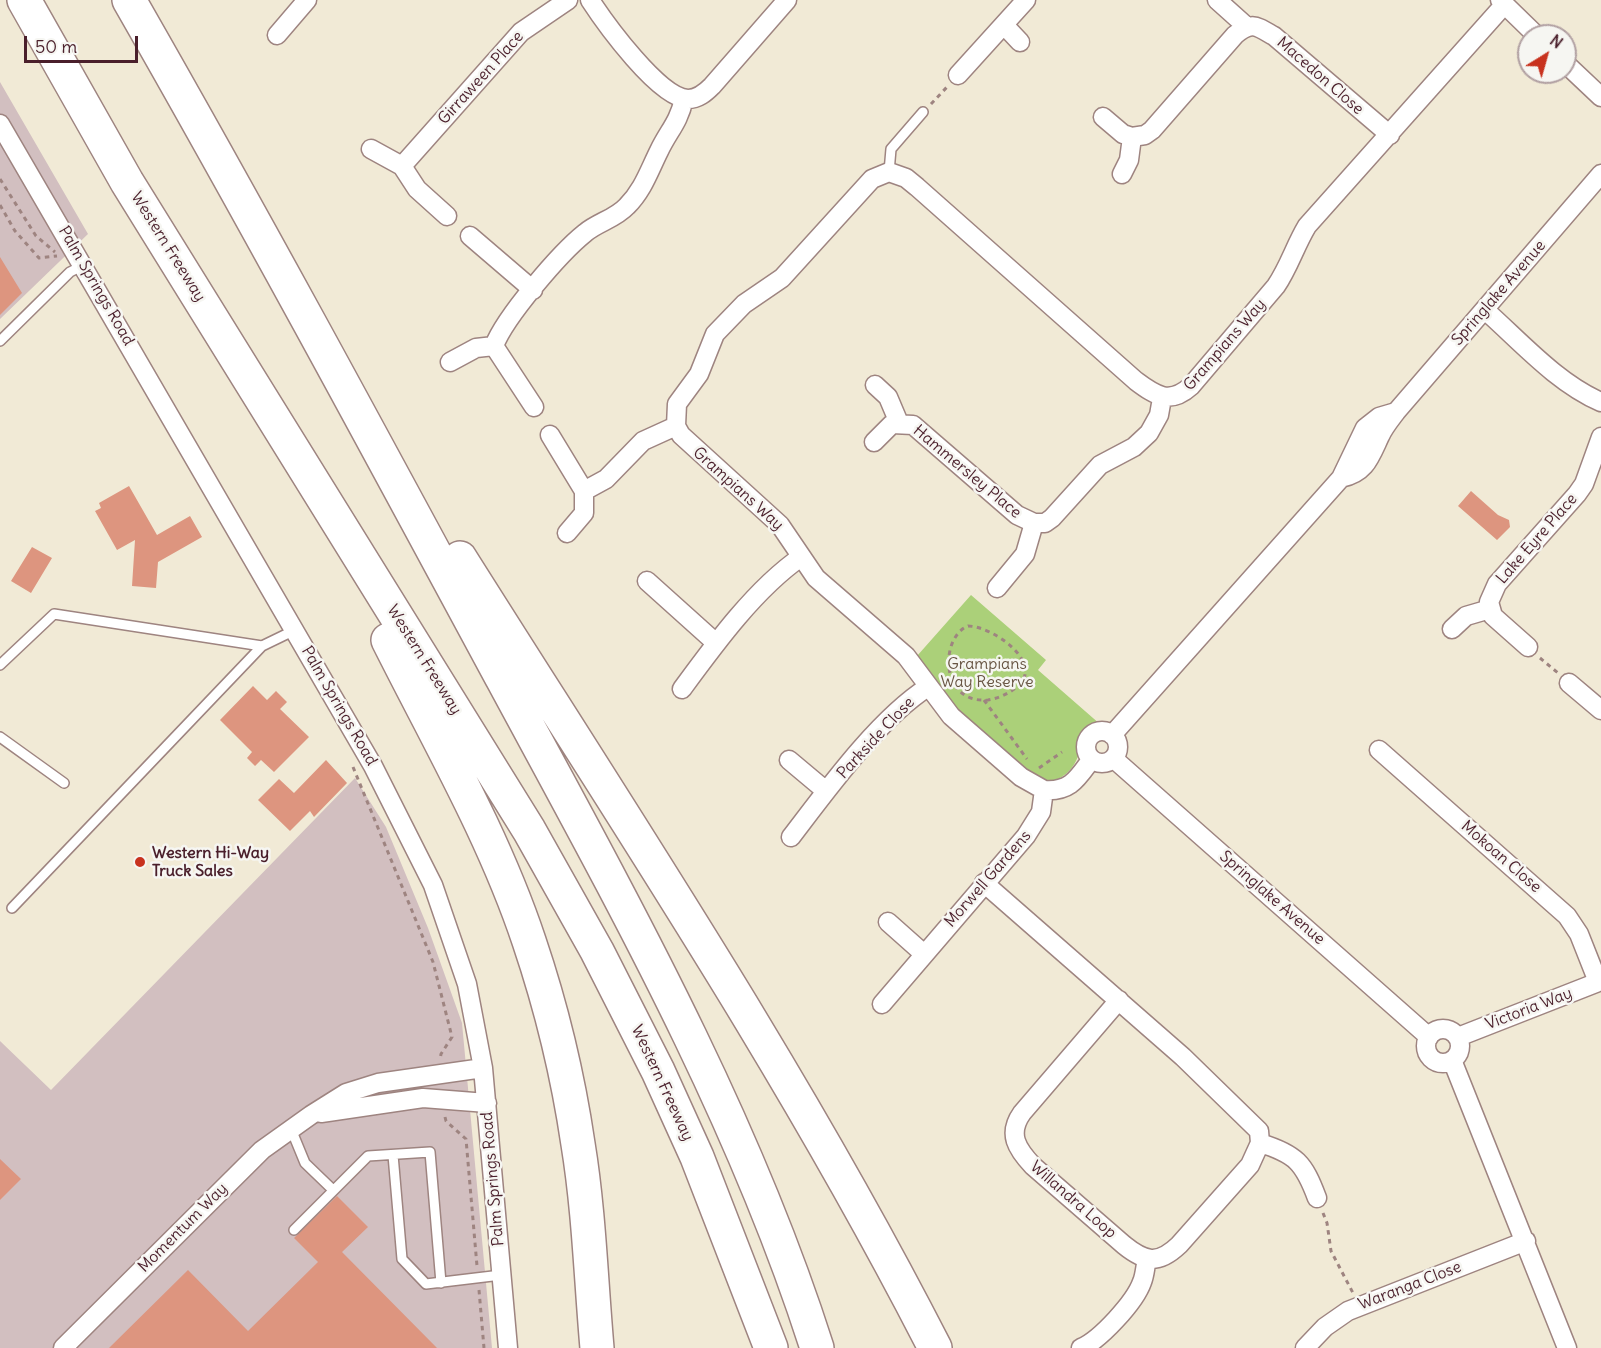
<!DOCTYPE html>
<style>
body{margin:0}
#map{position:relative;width:1601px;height:1348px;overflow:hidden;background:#f1ead6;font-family:Delius,sans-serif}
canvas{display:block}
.north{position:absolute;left:1517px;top:24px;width:60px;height:60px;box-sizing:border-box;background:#f6f6f2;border:2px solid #b1a0a2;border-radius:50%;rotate:37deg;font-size:16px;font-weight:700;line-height:24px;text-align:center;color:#4a1f2b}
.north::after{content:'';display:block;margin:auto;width:21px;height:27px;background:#c8321e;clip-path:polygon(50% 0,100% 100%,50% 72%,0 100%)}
.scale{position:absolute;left:24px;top:36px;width:114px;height:27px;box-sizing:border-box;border:3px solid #4a1f2b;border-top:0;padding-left:8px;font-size:18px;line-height:21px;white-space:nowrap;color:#4a1f2b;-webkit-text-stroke:4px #f6f6f2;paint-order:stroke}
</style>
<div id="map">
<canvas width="1601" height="1348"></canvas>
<div class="north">N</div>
<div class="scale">50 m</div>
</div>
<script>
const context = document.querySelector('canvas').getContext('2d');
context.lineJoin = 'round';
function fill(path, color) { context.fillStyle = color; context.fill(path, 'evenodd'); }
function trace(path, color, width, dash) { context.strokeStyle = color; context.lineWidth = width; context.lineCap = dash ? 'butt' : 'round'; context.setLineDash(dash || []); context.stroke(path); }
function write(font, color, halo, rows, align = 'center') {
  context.font = font + ' Delius,sans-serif'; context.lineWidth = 5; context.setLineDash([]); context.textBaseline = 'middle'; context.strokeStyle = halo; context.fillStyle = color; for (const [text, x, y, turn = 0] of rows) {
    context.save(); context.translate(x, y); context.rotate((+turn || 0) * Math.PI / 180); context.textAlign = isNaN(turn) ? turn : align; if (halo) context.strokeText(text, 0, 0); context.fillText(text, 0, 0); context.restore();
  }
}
const industrial = new Path2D(`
 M0,82l88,152 -88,85z
 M355,778l31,49 42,101 34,95 30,325h-492v-307l51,49z`);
const green = new Path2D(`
 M971,595l75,65 -8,10 63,55c-8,3 -15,5 -19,13 -4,6 -2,12 -4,18 -6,18 -24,30 -41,23l-91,-78 -29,-45z`);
const building = new Path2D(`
 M0,257l22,36 -22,22z
 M129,486l28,49 33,-19 12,21 -44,25 -2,26 -24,-2 3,-46 -18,10 -22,-39 6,-3 -2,-5z
 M1471,491l27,24 11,5 1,7 -13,13 -39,-34z
 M32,547l20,11 -21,35 -20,-12z
 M253,686l14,14 9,-9 11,11 -7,7 29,28 -35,35 -13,-12 -6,6 -8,-8 5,-6 -32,-32z
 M326,760l21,23 -33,34 -4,-6 -20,20 -32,-31 21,-21 15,14z
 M0,1159l21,20 -21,21z
 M337,1196l31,31 -26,25 95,96h-328l79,-78 60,61 70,-69 -24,-24z`);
const path = new Path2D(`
 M931,104l16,-17
 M0,179l36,57 19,16
 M0,205l15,26 24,27 18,-2
 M968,626c24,0 78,37 49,61 -9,7 -18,11 -29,13 -49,4 -48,-63 -20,-74z
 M1540,658l18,15
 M984,700l43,59
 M353,767l80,195 19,75 -11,17 -1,6
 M1039,768l23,-16
 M445,1117l1,4 20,18 11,127
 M1323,1213l4,10 4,28 22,42
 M479,1290l5,58`);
const service = new Path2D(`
 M889,172l2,-23 32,-37
 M0,341l70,-69 14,-7
 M0,665l54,-51 208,32
 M0,737l64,46
 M12,908l250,-262 33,-16
 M291,1129l14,34 28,27
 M393,1155l9,104 24,25 75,-9
 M294,1230l74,-74 62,-4 11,131`);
const minor = new Path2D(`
 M590,0c15,23 69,98 98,99 10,0 17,-6 24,-13l75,-86
 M1217,0l29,26
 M1500,0l37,36
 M1004,25l16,17
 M277,35l30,-35
 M1565,63l36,34
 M958,75l68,-75
 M1103,117l20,17 9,3
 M0,124l373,642 60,119 34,99 16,84 25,280
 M371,149l31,17
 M1122,174l7,-14 3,-23 13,-2 7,-5 83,-95c17,-14 21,-9 39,1l116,99
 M447,216l-30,-27 -15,-23 119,-134 47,-32
 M470,236l63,54
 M1485,310c36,32 72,73 116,92
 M450,362l26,-14 18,-2
 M875,385l13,12 11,26
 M534,407l-40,-61c11,-29 66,-93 91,-113 13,-11 30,-14 42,-27 16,-16 22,-35 32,-55 10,-21 19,-27 25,-52
 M550,435l34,56
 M874,442l18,-18 21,1 104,90 17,8
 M1341,478c25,-5 29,-21 39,-42 4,-9 10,-16 16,-24l205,-238
 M567,533l17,-20v-22l22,-12 37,-38 33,-15
 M647,581l69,62
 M997,588l28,-34 9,-31h11l7,-5 48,-53 34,-18 15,-14 10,-18 3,-17
 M1452,629l14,-13 24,-7
 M1528,647l-35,-31 -4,-14 8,-18 80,-90 7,-10 17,-47
 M1569,683l32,27
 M682,689c33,-45 73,-100 119,-132
 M1086 747a16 16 0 1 1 32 0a16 16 0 1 1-32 0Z
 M1112,735l229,-257 24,-50 14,-11 17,-5
 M1379,750l188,166 12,18 19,48
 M1114,759l315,278
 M789,760l37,31
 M1044,790l-23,-13 -70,-61 -45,-60 -90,-78 -36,-53 -99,-90 -5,-9 1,-22 22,-30 16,-40 29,-30 38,-26 90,-99 17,-7 17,6 11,9 219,194c20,15 34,24 55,5l85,-100c13,-19 19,-40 31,-60l197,-221
 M791,837c36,-47 87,-118 137,-150
 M984,883l199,174 76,74 1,12 -10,22 -71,80c-21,20 -34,17 -55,0l-91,-79c-16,-17 -26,-32 -11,-53l97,-113
 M888,922l36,32
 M882,1004l144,-168 15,-24 3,-22c26,2 33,-11 47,-30
 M1426 1046a17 17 0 1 1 34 0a17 17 0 1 1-34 0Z
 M1458,1037l143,-56
 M1452,1060l115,288
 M321,1113l102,-15 64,5
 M1260,1143c36,11 44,20 57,55
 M63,1348l199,-198 49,-35 35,-22 32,-10 105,-15
 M1081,1348c19,-8 54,-46 61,-66 3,-7 3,-15 5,-23
 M1305,1348l20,-21 23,-16 178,-70`);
const motorway = new Path2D(`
 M24,0l103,182 402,648 68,121 61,120 39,86 74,191
 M129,0c129,225 251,452 374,680 117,217 239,433 314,668
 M460,558c164,260 335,516 475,790
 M388,640c49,98 106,196 141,301 22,65 39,135 49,203 11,67 13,136 19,204`);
const markers = [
 [140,862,6,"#c8321e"]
];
const streetNames = [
 ["Macedon Close",1320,76,41],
 ["Girraween Place",481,78,-48],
 ["Western Freeway",168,247,58],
 ["Palm Springs Road",96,286,60],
 ["Springlake Avenue",1499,293,-49],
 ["Grampians Way",1225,345,-49],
 ["Hammersley Place",967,472,40],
 ["Grampians Way",738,489,42],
 ["Lake Eyre Place",1537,539,-49],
 ["Western Freeway",424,660,58],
 ["Palm Springs Road",339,706,60],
 ["Parkside Close",876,738,-47],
 ["Mokoan Close",1501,857,41],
 ["Morwell Gardens",988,879,-49],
 ["Springlake Avenue",1272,898,41],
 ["Victoria Way",1529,1009,-21],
 ["Western Freeway",662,1083,65],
 ["Palm Springs Road",493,1179,-95],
 ["Willandra Loop",1073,1200,41],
 ["Momentum Way",183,1228,-45],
 ["Waranga Close",1410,1286,-21]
];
const parkNames = [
 ["Grampians",987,664],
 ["Way Reserve",987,682]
];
const poiNames = [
 ["Western Hi-Way",152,853],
 ["Truck Sales",152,871]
];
fill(industrial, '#d2bfc0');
fill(green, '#abd079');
fill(building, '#dd957f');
trace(service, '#9e8480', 12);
trace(minor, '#9e8480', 21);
trace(motorway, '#9e8480', 36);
trace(path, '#9e8480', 3, [4.5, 4.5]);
trace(service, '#fff', 9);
trace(minor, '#fff', 18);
trace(motorway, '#fff', 33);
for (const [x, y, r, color] of markers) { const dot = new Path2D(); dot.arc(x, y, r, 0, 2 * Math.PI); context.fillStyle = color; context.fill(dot); trace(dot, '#f6f6f2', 2); }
write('16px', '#4a1f2b', '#f6f6f2', streetNames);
write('16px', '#675442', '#f6f6f2', parkNames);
write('bold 16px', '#4a1f2b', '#f6f6f2', poiNames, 'left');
</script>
